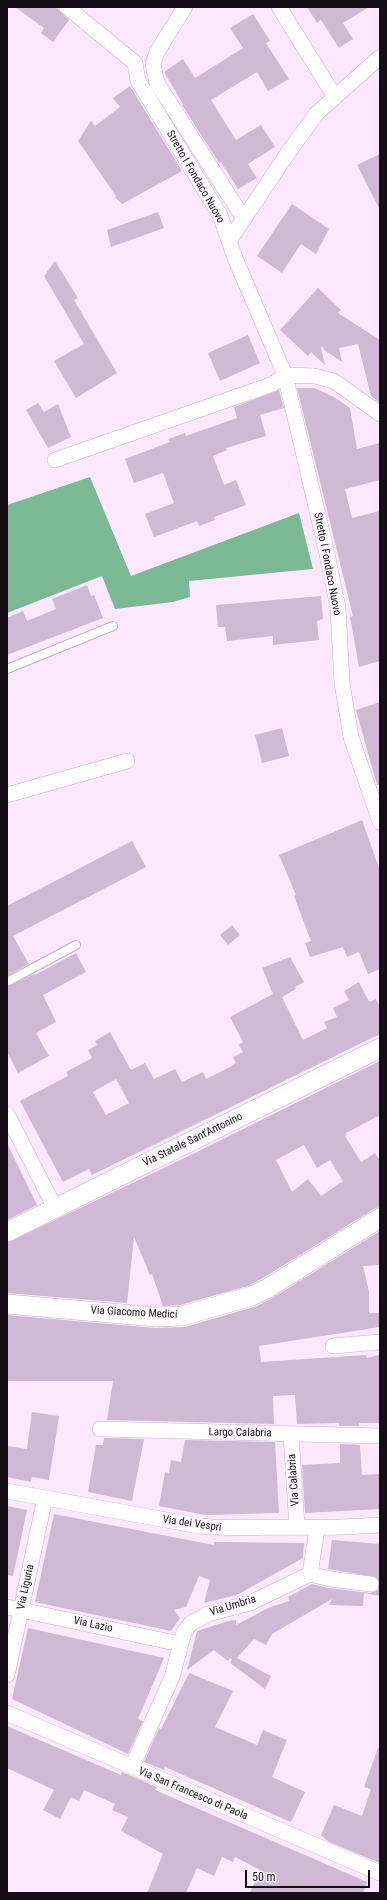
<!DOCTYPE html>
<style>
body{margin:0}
#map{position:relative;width:387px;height:1900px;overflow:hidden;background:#fbe8ff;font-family:"Roboto Condensed",sans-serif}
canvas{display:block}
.frame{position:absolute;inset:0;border:8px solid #160e17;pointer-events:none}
.scale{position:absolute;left:245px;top:1870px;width:125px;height:18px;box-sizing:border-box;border:2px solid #160e17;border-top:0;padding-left:5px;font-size:12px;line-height:14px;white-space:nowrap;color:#160e17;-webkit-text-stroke:3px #fcfcfc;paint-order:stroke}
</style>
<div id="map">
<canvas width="387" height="1900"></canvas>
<div class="frame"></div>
<div class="scale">50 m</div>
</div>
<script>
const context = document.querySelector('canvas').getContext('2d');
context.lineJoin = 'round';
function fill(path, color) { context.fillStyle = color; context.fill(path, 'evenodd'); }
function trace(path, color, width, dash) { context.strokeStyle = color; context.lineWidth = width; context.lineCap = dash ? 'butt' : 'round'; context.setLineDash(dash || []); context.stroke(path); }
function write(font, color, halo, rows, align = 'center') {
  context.font = font + ' "Roboto Condensed",sans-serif'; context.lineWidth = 4; context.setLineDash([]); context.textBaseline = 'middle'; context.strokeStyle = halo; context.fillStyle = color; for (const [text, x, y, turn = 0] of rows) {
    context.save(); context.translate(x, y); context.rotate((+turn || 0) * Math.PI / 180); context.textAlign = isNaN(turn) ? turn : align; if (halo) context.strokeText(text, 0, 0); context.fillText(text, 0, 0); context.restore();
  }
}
const forest = new Path2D(`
 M90,477l41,99 168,-63 14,56 -124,12 1,16 -17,5 -58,7 -13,-33 -95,37v-108z`);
const building = new Path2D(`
 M15,7h41l13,13 -16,22 -12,-9 3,-5z
 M307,7h62l-26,16 10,16 -14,9 -18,-28 -4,3z
 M253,14l17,27 -4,2 23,36 -21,12 -11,-19 -46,28 25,40 25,-15 14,22 -27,17 9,14 -19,11 -17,-27 -2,1 -37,-58 1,-1 -19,-32 19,-13 12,19 48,-30 -13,-20z
 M130,86l52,85 -60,33 -7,-7 1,-1 -38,-55 13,-20 4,5 25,-19 -7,-9z
 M380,154v56l-23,-45z
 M292,204l37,25 -13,25 -15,-10 -19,29 -25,-17z
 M158,212l6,16 -53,19 -4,-17z
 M55,261l23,37 -4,2 43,73 -41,25 -22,-37 30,-17 -40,-68z
 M318,288l23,22 -3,3 42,27v63l-9,-7 -13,-52 -19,4 3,14 -18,-12 -1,-4 -2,2 4,17 -14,-13 -3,4 -28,-26z
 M248,335l12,28 -40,18 -12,-28z
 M297,388h17l20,9 16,11 7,41 23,-6v37l-35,9 7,29 28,-7v150l-21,6 -9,-50 3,-1z
 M279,390l5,18 -24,7 6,21 -40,12 1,2 -14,6 11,29 12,-5 10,25 -32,12 1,3 -16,6 -2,-5 -43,16 -9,-23 29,-11 -11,-30 -29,10 -9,-24 45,-17 -2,-3 17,-6 1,3 51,-18 -3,-11z
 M38,403l6,9 14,-8 13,33 -23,11 -22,-38z
 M87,585l4,11 3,-1 9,23 -96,37v-37l16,-7 4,10 29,-12 -4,-10z
 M321,596l2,23 -6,2 2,19 -46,5v-9l-46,5 -2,-14h-7l-2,-22z
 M380,702v82l-3,1 -21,-75z
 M282,728l7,28 -27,7 -7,-28z
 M362,820l18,51v98l-12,5 -9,-22 -12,5 -4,-10 -33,10 -5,-14 6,-2 -17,-45 2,-1 -17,-40z
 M132,841l14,26 -133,69 16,28 -22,12v-70z
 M232,925l8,10 -12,10 -8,-10z
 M76,953l10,19 -43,23 13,27 -20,11 13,23 -31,17 -11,-21v-65l27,-13 1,1z
 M290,957l14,25 -9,5 1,2 -14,8 21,43 24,-12 -3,-6 13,-5 -4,-9 16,-8 -5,-9 15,-9 10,20 7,-3 4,8v27l-288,141 -3,-6 -26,13 -43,-81 48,-25 -2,-4 26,-14 -4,-8 9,-5 -2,-4 15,-9 21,38 14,-7 9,16 21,-10 7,13 21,-10 3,7 24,-12 6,-4 -3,-6 10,-5 -4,-7 4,-3 -13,-25 43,-23 -11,-26zM116,1079l13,24 -23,12 -13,-23z
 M380,1061v54l-34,18 1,2 -2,1 16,26 14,-9 5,8v46l-6,2 -111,69 -15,8 -68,19 -17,1 -11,-32 -2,1 -16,-38 -7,66 -120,-10v-50l188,-90zM304,1145l13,23 13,-8 13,21 -22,15 -13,-17 -16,13 -16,-32z
 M7,1143l30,62 -30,15z
 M380,1231v34l-17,1 6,26v21h11v14l-121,19 2,16 105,-7 1,3 13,-3v68h-21v3h-20v-3l-42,1 -2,-29 -22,1 1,28 -167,-4 6,-39h-106v-66l148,13 30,-1 72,-21 17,-9z
 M32,1412l27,4 -10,64 -17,-3 -1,5 -24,-5v-31l20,3z
 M104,1438l40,1 -12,62 -44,-9 8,-47h7z
 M185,1440l90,2 4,71 -74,2 -46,-9 6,-34 4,1 2,-13 10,2z
 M340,1444l20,1 2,30 18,-1v35l-75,4 -3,-48 38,-2z
 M7,1506l20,4 -14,66 -6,-1z
 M54,1514l160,31v-3l90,1 -1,15 -66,37 -33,8 6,-23 -11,-4 -13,31 -12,3 6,8 -9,13 -136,-29z
 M332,1540l48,4v52l-16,-3 -1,13 -34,-1 3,-6 -60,35 -6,11 -12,-6 -17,19 34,18 -6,13 -35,-26 2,-4 -2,-1 -2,3 -14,-11 -27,20 10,-39 31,-10 8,-1v5l32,-17 21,-7 -1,-4 24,-13 17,4 41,5 8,-3 1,-9 -3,-4 -48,-8z
 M28,1628l136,30 -26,61 5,2 -15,33 -116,-55z
 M189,1673l44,18 -18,36 42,18 6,-15 24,10 -15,37 33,15 -14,30 -126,-55 -1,3 -20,-8 15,-34 2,1z
 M7,1726l114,49 1,-3 35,15 -2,3 212,92 -4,11h-113l10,-23 -25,-13 -2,5 -11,-5 -8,19 -17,-8 -11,25h-39l16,-39 -42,-23 7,-14 -16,-7 3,-6 -31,-14 -5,11 -8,-4 -11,22 -17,-9 11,-20 -47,-22z
 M378,1748h2v115l-51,-21 -8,-7 13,-30 28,11 9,-27 -7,-2z`);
const service = new Path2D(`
 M7,669l106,-43
 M7,982l69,-37`);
const minor = new Path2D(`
 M67,7l68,56 3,18 82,134 15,43 50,117 41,174 12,59 4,75 9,54 29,85
 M185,7l-28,45 -4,12 4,19 87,136
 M279,7l56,90
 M229,241l61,-91 27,-37 63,-56
 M285,375l30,1 19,5 46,33
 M55,460l218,-76 12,-9
 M7,795l120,-34
 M7,1114l48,94
 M333,1346l47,-4
 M100,1429l280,7
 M291,1434l6,93
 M7,1491l192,35c33,3 65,1 98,1 29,1 54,0 83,-2
 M310,1574l20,5 41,5
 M7,1607l173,37
 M7,1675l38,-177
 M7,1713l373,160
 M132,1767l40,-90 12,-45 7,-9 17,-9 42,-11 60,-29 7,-45`);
const tertiary = new Path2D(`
 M7,1232l373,-184
 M7,1304l149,13 26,-1 70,-20 16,-8 112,-70`);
const streetNames = [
 ["Stretto I Fondaco Nuovo",195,177,60],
 ["Stretto I Fondaco Nuovo",327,564,79],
 ["Via Statale Sant'Antonino",193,1140,-26],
 ["Via Giacomo Medici",134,1313,3],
 ["Largo Calabria",240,1433,1],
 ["Via Calabria",294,1480,-94],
 ["Via dei Vespri",192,1524,8],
 ["Via Liguria",26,1587,-78],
 ["Via Umbria",233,1606,-17],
 ["Via Lazio",93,1625,12],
 ["Via San Francesco di Paola",193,1794,23]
];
fill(forest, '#7bb995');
fill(building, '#cfb9d5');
trace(service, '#c5adc9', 10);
trace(minor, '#c5adc9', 16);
trace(tertiary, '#c5adc9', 20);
trace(service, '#fff', 8);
trace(minor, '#fff', 15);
trace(tertiary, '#fff', 19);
write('11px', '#160e17', '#fcfcfc', streetNames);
</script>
